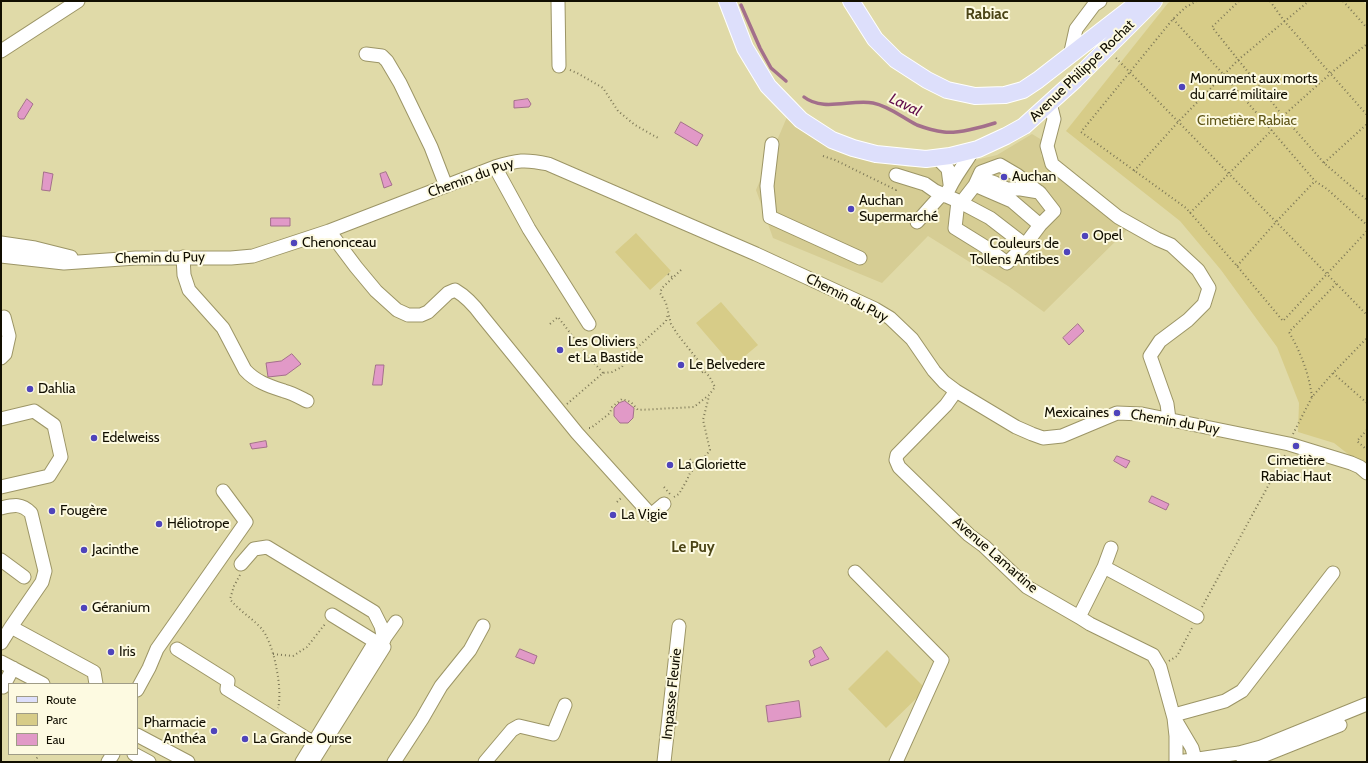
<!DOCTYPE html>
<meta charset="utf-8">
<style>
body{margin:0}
#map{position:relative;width:1368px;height:763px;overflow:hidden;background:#e0daa8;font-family:Cabin,sans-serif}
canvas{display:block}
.frame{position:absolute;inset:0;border:2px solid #110e00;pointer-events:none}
.legend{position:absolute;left:8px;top:683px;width:130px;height:72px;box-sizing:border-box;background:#fdfae1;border:1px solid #9f9c87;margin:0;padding:5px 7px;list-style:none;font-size:12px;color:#110e00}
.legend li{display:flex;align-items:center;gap:8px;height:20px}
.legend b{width:20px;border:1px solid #9f9c87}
</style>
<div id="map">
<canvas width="1368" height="763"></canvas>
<div class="frame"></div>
<ul class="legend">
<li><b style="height:5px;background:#dddffb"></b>Route</li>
<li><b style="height:11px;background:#d7cc88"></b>Parc</li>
<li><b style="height:11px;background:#e199c7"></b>Eau</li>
</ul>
</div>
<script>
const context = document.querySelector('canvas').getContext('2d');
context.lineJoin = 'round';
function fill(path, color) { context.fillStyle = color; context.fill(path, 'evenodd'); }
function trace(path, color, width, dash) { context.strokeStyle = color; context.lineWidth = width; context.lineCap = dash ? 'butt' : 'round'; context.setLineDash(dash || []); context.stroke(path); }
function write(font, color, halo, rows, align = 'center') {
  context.font = font + ' Cabin,sans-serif'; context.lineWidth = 4; context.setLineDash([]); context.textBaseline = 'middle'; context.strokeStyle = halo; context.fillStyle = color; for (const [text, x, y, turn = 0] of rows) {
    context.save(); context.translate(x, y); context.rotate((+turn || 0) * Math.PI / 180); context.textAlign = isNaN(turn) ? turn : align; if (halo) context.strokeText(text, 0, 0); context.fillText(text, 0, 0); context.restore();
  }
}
const built = new Path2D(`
 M787,117l35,25 41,17 45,8 47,-2 42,-10 35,-21 10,6 -1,16 40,36 48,36 -85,84 -36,-26 -80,-50 -46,47 -109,-45 -17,-48z`);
const green = new Path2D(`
 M1172,1h191l4,5v463l-33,-26 -36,-11 1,-29 -22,-56 -56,-77 -41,-49 -114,-90 102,-128z
 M636,233l35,38 -21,19 -35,-38z
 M721,302l37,43 -25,21 -37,-43z
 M887,650l39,39 -40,39 -38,-39z`);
const water = new Path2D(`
 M27,99l6,5 -9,15h-4l-2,-2v-4z
 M528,99l3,5 -2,3 -15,1v-7z
 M681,122l22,13 -6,11 -22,-13z
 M44,172l9,2 -3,17 -8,-1z
 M386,172l6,13 -8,3 -4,-14z
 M271,218h19v8h-19z
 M1078,324l6,7 -15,14 -6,-7z
 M292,354l9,10 -15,11 -18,2 -2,-14 15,-2z
 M376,365h8l-2,20h-9z
 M625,401l9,7 -1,10 -5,5h-8l-6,-7v-8l5,-5z
 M266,441l1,6 -15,2 -2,-5z
 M1117,456l13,5 -4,7 -12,-7z
 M1152,496l17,8 -3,6 -17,-8z
 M821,647l8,12 -18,7 -2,-5 6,-4 -2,-6z
 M520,649l17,7 -3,8 -18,-7z
 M799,701l2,16 -33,5 -2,-16z`);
const stream = new Path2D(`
 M741,5l19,43 11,20 15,13
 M804,97c19,15 47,2 69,6 16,3 30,15 44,22 8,3 19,6 27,7 12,2 39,-5 51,-9`);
const path = new Path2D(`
 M1197,1l-11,6 -13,12 -92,113 105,76 51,58 46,55 84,-90
 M1239,1l-27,26 71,89 41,47 43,37
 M1270,1l15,21 82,93
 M1343,1l24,27
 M1173,19l51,56 91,106 12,8 40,36
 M1116,58l251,257
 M570,70l7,3 26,15 15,23 17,14 23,13
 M1283,116l48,-43 36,-29
 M823,156l12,4 61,30 1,-2
 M1324,163l43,-39
 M1134,171l45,-50 59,-61 71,-59
 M1190,213l82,-83
 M1237,266l39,-44 39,-41
 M681,270l-19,18 -2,5 6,10 5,21 7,11 23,29 3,7 -4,3
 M668,274l4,3
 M550,324l8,-7 29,38
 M584,359l3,-4 16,18
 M1333,373l34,30
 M1312,397c-3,-23 -11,-44 -23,-65l48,-49
 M567,404l36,-31 9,-1 10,-5 6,-11 38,-35 2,-7
 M589,428h2l19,-15 2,-6 10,-8 9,3 7,8 56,-3 15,-12 6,-8 -6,-11 -5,-5
 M1367,430l-10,11 10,9
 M1293,434l19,-37 21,-24 34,-35
 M690,459l6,8
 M664,487l6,7
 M674,497l5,-3 8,-14 3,-7 11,-11 9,-12 -7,-30 6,-24
 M617,502l4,-4
 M240,575l-6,11 -4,13c9,12 21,18 31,29 13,14 22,63 17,80
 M1202,607l83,-152
 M273,654l20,2 14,-9 18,-23
 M1169,661l8,-5 15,-28
 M35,762l4,-8`);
const minor = new Path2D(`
 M558,1l1,65
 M1,51l77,-50
 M366,54l16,2 5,5 13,22 31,64 15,39
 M1070,56l6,-27 18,-24 6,-4
 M1050,103l4,16 -7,27 5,18 66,53 39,22 14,6 27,25 11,18 -5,16 -16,16 -28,21 -10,15 17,48 2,15
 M772,144l-5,42 3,31 90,41
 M937,158l11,11 2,15
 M495,167l34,62 60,95
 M896,175l29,9 10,7 23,10 32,17 35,27
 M975,185l6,-13 19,-7 17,10 23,18 14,18 -14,14
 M975,185l11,-5 9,3 12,6h14l18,3
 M946,196c6,-17 18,-30 27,-46
 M958,201l-3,27 29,18 23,17 18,-18 15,-20 -28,-24 -37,-16 -14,18
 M917,222l25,-28
 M329,231l27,36 20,24 21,19 11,5h13l7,-3 20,-19 7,-3c12,7 19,15 27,26l95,117 74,82 13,-11
 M1,243l34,5 36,9
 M1,256l63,7 72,-5h95l22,-2 76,-25 166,-64c22,-7 30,-8 53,-3l208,90 119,55 15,9 22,21 22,32 10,11 12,9 60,36 16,7 11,4 19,-2 55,-23 25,1 147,30 62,19 9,4 7,6
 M183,257l1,18 5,15 34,38 22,42c11,12 24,16 39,21 8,2 15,6 23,10
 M1,318l3,-1 5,19 -4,18 -4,4
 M956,391l-10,14 -49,50 -1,5 3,7 70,68 15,11 43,41 52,30 11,7 63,31 7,12 14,51 2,18v26
 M1,419l33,-8 20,14 7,32 -12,19 -48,11
 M1,508c13,-3 20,-5 30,5l14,58 -3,11 -31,45 83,45 2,12
 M1,560l23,17
 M241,564l13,-15 13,-2 107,65 7,14 3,14
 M1104,567l93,50
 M855,572l87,88 -46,102
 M1079,617l25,-50 7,-19
 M1,643l10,-16
 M381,643l15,-21
 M177,649l51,32 -1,8 87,54
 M1,662l42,22
 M3,687l10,-19
 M137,690l12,-22 8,-19 89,-127 -23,-31
 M1174,715l51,-14 17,-10 91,-118
 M1176,721l16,27 3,11
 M137,735l51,27
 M134,754l15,8
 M108,762l5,-8
 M302,762l73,-120
 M312,762l72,-115 -52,-32
 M394,762l28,-43 19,-33 29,-36 13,-24
 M485,762l27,-32 7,-4 34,8 12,-29
 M664,762l15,-136
 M1178,762l61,-9 22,-6 106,-43
 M1243,762l22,-7 75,-30`);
const major = new Path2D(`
 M727,1l18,47 23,38 33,34 31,20 21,8 23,6 50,5 24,-3 28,-7 28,-13 18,-10 51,-46 79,-79
 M851,1l24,38 21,21 31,20 20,10 28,6 30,-1 18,-5 15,-10 102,-79`);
const markers = [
 [1182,87,4,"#4f44bb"],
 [1004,177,4,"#4f44bb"],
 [851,209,4,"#4f44bb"],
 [1085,236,4,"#4f44bb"],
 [294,243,4,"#4f44bb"],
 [1067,252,4,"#4f44bb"],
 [560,350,4,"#4f44bb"],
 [681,365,4,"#4f44bb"],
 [30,389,4,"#4f44bb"],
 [1117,413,4,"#4f44bb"],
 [94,438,4,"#4f44bb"],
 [1296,446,4,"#4f44bb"],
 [670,465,4,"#4f44bb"],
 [52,511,4,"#4f44bb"],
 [613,515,4,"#4f44bb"],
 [159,524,4,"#4f44bb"],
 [84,550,4,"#4f44bb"],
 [84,608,4,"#4f44bb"],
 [111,652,4,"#4f44bb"],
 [214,731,4,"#4f44bb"],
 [245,739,4,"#4f44bb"]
];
const streetNames = [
 ["Avenue Philippe Rochat",1082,71,-44],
 ["Chemin du Puy",471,178,-20],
 ["Chemin du Puy",160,258,-1],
 ["Chemin du Puy",847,298,27],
 ["Chemin du Puy",1175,422,10],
 ["Avenue Lamartine",995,555,41],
 ["Impasse Fleurie",672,694,-84]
];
const poiNames = [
 ["Monument aux morts",1190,79],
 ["du carré militaire",1190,95],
 ["Auchan",1012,177],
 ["Auchan",859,201],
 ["Supermarché",859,217],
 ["Opel",1093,236],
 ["Chenonceau",302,243],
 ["Couleurs de",1059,244,"right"],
 ["Tollens Antibes",1059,260,"right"],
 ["Les Oliviers",568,342],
 ["et La Bastide",568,358],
 ["Le Belvedere",689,365],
 ["Dahlia",38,389],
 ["Mexicaines",1109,413,"right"],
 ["Edelweiss",102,438],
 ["Cimetière",1296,461,"center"],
 ["Rabiac Haut",1296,477,"center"],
 ["La Gloriette",678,465],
 ["Fougère",60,511],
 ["La Vigie",621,515],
 ["Héliotrope",167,524],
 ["Jacinthe",92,550],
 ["Géranium",92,608],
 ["Iris",119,652],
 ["Pharmacie",206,723,"right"],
 ["Anthéa",206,739,"right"],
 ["La Grande Ourse",253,739]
];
const parkNames = [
 ["Cimetière Rabiac",1247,121]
];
const neighbourhoodNames = [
 ["Rabiac",987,15],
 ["Le Puy",693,548]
];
const waterNames = [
 ["Laval",905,105,26]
];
fill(built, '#d6cd94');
fill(green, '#d7cc88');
fill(water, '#e199c7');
trace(water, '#a36f8b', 1);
trace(stream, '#a36f8b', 3.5);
trace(minor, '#9c9566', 15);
trace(major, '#fff', 18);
trace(path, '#7d7857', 2, [1, 3]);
trace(minor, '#fff', 13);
trace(major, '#dddffb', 16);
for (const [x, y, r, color] of markers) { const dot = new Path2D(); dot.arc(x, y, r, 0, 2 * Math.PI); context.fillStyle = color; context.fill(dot); trace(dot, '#fdfae1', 1.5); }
write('14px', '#110e00', '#fdfae1', streetNames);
write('14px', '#110e00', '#fdfae1', poiNames, 'left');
write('14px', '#5e5517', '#fdfae1', parkNames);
write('bold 15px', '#4b4416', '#fdfae1', neighbourhoodNames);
write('italic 15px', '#610b4b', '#fdfae1', waterNames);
</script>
